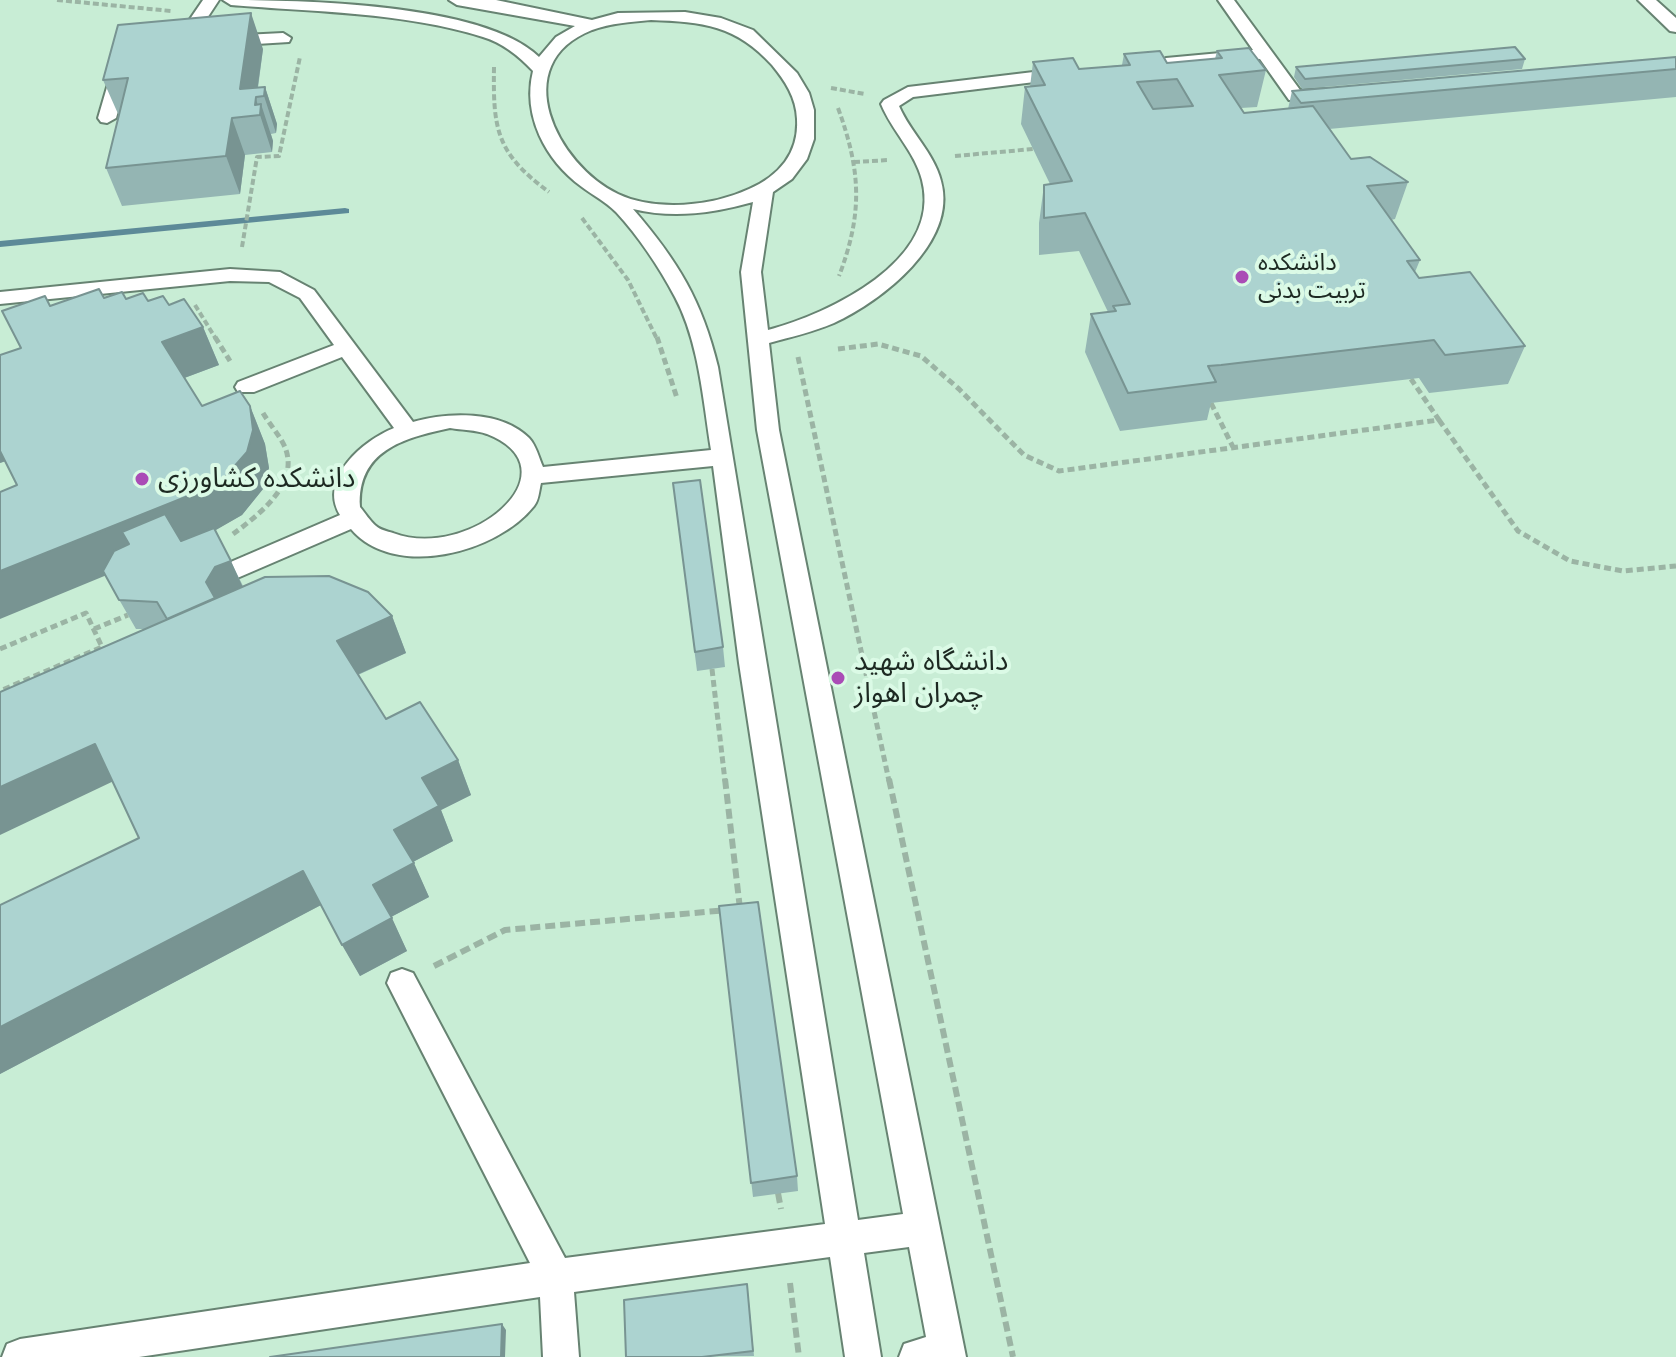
<!DOCTYPE html>
<meta charset="utf-8">
<style>
body{margin:0}
canvas{display:block;background:#dbfae6}
</style>
<canvas width="1676" height="1357"></canvas>
<script>
const context = document.querySelector('canvas').getContext('2d');
context.lineJoin = 'round';
function fill(path, color) { context.fillStyle = color; context.fill(path, 'evenodd'); }
function trace(path, color, width, dash) { context.strokeStyle = color; context.lineWidth = width; context.lineCap = dash ? 'butt' : 'round'; context.setLineDash(dash || []); context.stroke(path); }
function write(font, color, halo, rows, align = 'center') {
  context.font = font + ' Helvetica,"Noto Sans Arabic",sans-serif'; context.lineWidth = 8; context.setLineDash([]); context.textBaseline = 'middle'; context.strokeStyle = halo; context.fillStyle = color; for (const [text, x, y, turn = 0] of rows) {
    context.save(); context.translate(x, y); context.rotate((+turn || 0) * Math.PI / 180); context.textAlign = isNaN(turn) ? turn : align; if (halo) context.strokeText(text, 0, 0); context.fillText(text, 0, 0); context.restore();
  }
}
const built = new Path2D(`
 M0,0h1676v1357h-1676z`);
const stream = new Path2D(`
 M345,208l4,1v4l-349,34v-6z`);
const pathFar2 = new Path2D(`
 M57,0l114,11
 M494,67c-1,62 2,86 55,125
 M831,88l34,6
 M838,108c23,63 25,105 1,168
 M955,156l78,-7
 M854,162l35,-2
 M582,218l46,62 29,59
 M242,247l15,-90 22,-1 21,-99
 M195,305l21,34`);
const pathFar1 = new Path2D(`
 M215,337l15,24
 M657,337l20,61
 M838,349l40,-5 43,12 38,33 65,66 35,16 380,-51 -28,-41
 M798,357l91,424
 M1211,403l22,44
 M1439,420l79,111 52,30 53,10 53,-5
 M233,534c24,-18 65,-48 53,-84 -4,-12 -16,-25 -23,-37
 M94,629l34,-14
 M0,649l86,-36 16,34 -102,44
 M712,669l13,112`);
const path = new Path2D(`
 M725,779l15,130
 M889,779l124,578
 M434,966l71,-36 222,-20
 M778,1193l3,16
 M790,1283l9,74`);
const service = new Path2D(`
 M203,0h16l-27,41 -1,6 -16,1 -2,-4z
 M223,0c77,0 261,3 316,57l17,-20 19,-11 -118,-21 -8,-5h47l96,20 26,-7 67,-1 36,6 32,12 44,43 12,20 5,17v29l-7,20 -15,20 -19,13 -12,80 7,58c60,-16 175,-69 154,-150 -7,-28 -30,-49 -41,-76l3,-4 24,-13 159,-19 9,5 -9,5 -154,19 -14,9c11,26 35,47 42,75 17,61 -59,120 -107,142 -21,9 -43,14 -65,20l10,87 187,927h-67l5,-13 22,-7 -17,-90 -45,6 17,104h-36l-15,-100 -256,35 5,65h-36l-3,-60 -401,60h-137l5,-13 13,-5 510,-76 -143,-280 4,-10 11,-4 11,4 152,285 260,-34 -86,-561 -26,-197 -172,17c-2,8 -2,17 -7,23 -37,47 -140,74 -183,23l-116,50 -9,-3 -3,-6 3,-6 114,-49c-22,-37 24,-75 54,-87l-52,-71 -88,35h-16l-3,-5 3,-5 96,-37 -34,-47 -31,-16 -39,-1 -230,23v-12l230,-23 50,3 34,18 99,132c35,-10 88,-12 116,16 7,7 10,20 14,29l168,-17c-8,-50 -12,-108 -36,-153 -16,-30 -36,-60 -59,-85 -11,-11 -22,-16 -34,-25 -37,-27 -60,-72 -49,-116 -14,-15 -30,-28 -50,-34 -80,-25 -170,-25 -252,-32zM651,20c52,2 85,5 121,45 13,16 24,32 25,54 2,34 -18,57 -48,70 -36,17 -93,23 -131,5 -61,-29 -112,-130 -26,-164 19,-7 39,-8 59,-10zM753,202l-12,70 16,158 146,784 -45,6 -140,-853c-16,-66 -40,-106 -85,-158 41,10 80,4 120,-7zM450,428c12,2 26,2 37,6 91,36 -17,128 -94,99 -6,-2 -13,-3 -17,-7 -6,-5 -11,-13 -16,-19 -3,-56 43,-69 90,-79z
 M1218,0h16l66,90 31,-1 3,4 -3,4 -42,3 -29,-41 -100,8 -3,-4 9,-5 87,-8z
 M1638,0h18l20,18v14l-6,-1z
 M283,33l8,5 -2,4 -65,4 -8,-5 8,-5z
 M121,65l9,5 -14,48 -9,5 -6,-1 -3,-4 14,-48z`);
const wall = new Path2D(`
 M263,49l-5,39 7,-1 12,37 -1,9 -5,1 2,7 -1,11 -27,3 -5,39 -118,12 -16,-38 13,-52 -16,-36z
 M1217,51l49,19 -9,37 -16,1 3,5 44,-4 4,-18 384,-34v40l-347,32 22,30 57,23 -13,37 -4,1 29,40 -5,12 4,6 106,68 -17,38 -79,9 -10,-15 -208,25 -4,17 -87,11 -35,-79 6,-38 17,-2 -29,-61 -40,4v-32l5,-38 6,-1 -29,-60 4,-37h5l3,-25 46,7 43,-4 2,-11 43,9 48,-4z
 M1525,59l-3,10 -220,20 -8,-12 2,-10z
 M104,298l44,3 55,26 16,38 -35,13 18,28h48l15,38 4,24 -6,21 -21,26 -27,15 28,56 149,30 14,37 -48,22 28,44 72,41 13,35 -30,15 12,31 -40,21 16,35 -38,20 16,34 -47,25 -39,-71 -321,169v-169l139,-67 4,-209h-7l-31,-54 -88,-90 -12,-24 -5,2 21,-115 29,-42z
 M673,483l50,164 2,20 -28,4z
 M719,906l78,270 1,15 -45,6z
 M748,1291l6,65 -128,1z`);
const shadedWall = new Path2D(`
 M251,13l12,36 -7,50 4,13 1,-8 12,37 -1,11 -12,-37 -20,-26z
 M265,87l12,37 -1,9 -12,-37z
 M232,118l13,37 -5,39 -14,-38z
 M203,327l16,38 -40,15 -17,-38z
 M250,406l15,38 4,24 -6,21 -21,26 -26,15 -216,89v-48z
 M0,445l9,15 -9,3z
 M231,561l13,29 -73,37 35,-45 9,-15z
 M392,616l14,37 -54,24 -15,-36z
 M95,744l23,35 -118,56v-48z
 M458,760l13,35 -30,15 12,31 -44,23 -15,-34 28,-52z
 M414,863l15,34 -40,21 -16,-33z
 M303,871l18,34 -321,169v-47z
 M392,918l15,33 -47,25 -18,-31z
 M502,1324l4,6 -1,27h-4z`);
const building = new Path2D(`
 M251,13l-11,76 25,-2 -1,9 -8,1 -1,8 6,-1 -1,11 -28,3 -6,38 -120,12 22,-90 -25,2 15,-55z
 M1515,47l10,12 -220,20 -9,-12z
 M1249,48l17,22 -47,5 25,38 69,-7 38,53 19,-2 38,25 -41,4 53,74 -13,1 12,17 51,-6 55,74 -80,9 -11,-15 -213,25 -13,1 8,16 -88,11 -37,-79 25,-3 -3,-5 17,-2 -45,-91 -41,5v-33l28,-4 -47,-94 20,-2 -12,-23 40,-4 6,11 51,-4 -6,-11 36,-3 7,12 55,-5 -5,-7zM1177,79l16,27 -40,3 -16,-27z
 M1676,57v12l-375,34 -9,-12z
 M99,289l5,9 18,-6 4,7 17,-6 5,8 15,-5 6,9 15,-6 19,28 -41,15 40,64 38,-15 10,15 3,24 -6,22 -22,25 -27,15 -198,79v-79l17,-7 -17,-34v-96l21,-7 -19,-37 43,-15 5,10z
 M700,480l23,167 -28,5 -22,-169z
 M165,514l16,27 33,-13 17,33 -16,6 -9,15 9,16 -48,21 -10,-17 -38,-2 -16,-29 11,-20 15,-7 -7,-12z
 M329,576l39,16 24,24 -55,25 49,78 34,-17 38,58 -36,18 17,28 -45,24 20,33 -41,22 19,33 -50,27 -39,-74 -303,156v-122l139,-67 -44,-94 -95,43v-95l265,-115z
 M758,902l39,274 -46,7 -32,-277z
 M747,1284l6,67 -51,6h-76l-2,-57z
 M502,1324l-1,33h-231z`);
const markers = [
 [1242,277,8,"#aa4cb6"],
 [142,479,8,"#aa4cb6"],
 [838,678,8,"#aa4cb6"]
];
const farPoinames = [
 ["دانشکده",1258,263],
 ["تربیت بدنی",1258,291]
];
const poiNames = [
 ["دانشکده کشاورزی",158,479],
 ["دانشگاه شهید",854,662],
 ["چمران اهواز",854,694]
];
fill(built, '#c8edd5');
fill(stream, '#5d8a98');
trace(service, '#678372', 4);
trace(pathFar2, '#9bb4a4', 4, [6, 3]);
trace(pathFar1, '#9bb4a4', 5, [7, 4]);
trace(path, '#9bb4a4', 6, [10, 5]);
fill(service, '#fff');
fill(wall, '#94b5b3');
fill(shadedWall, '#789492');
fill(building, '#acd3d0');
trace(building, '#789492', 2);
for (const [x, y, r, color] of markers) { const dot = new Path2D(); dot.arc(x, y, r, 0, 2 * Math.PI); context.fillStyle = color; context.fill(dot); trace(dot, '#dbfae6', 3); }
write('24px', '#1d2922', '#dbfae6', farPoinames, 'left');
write('28px', '#1d2922', '#dbfae6', poiNames, 'left');
</script>
